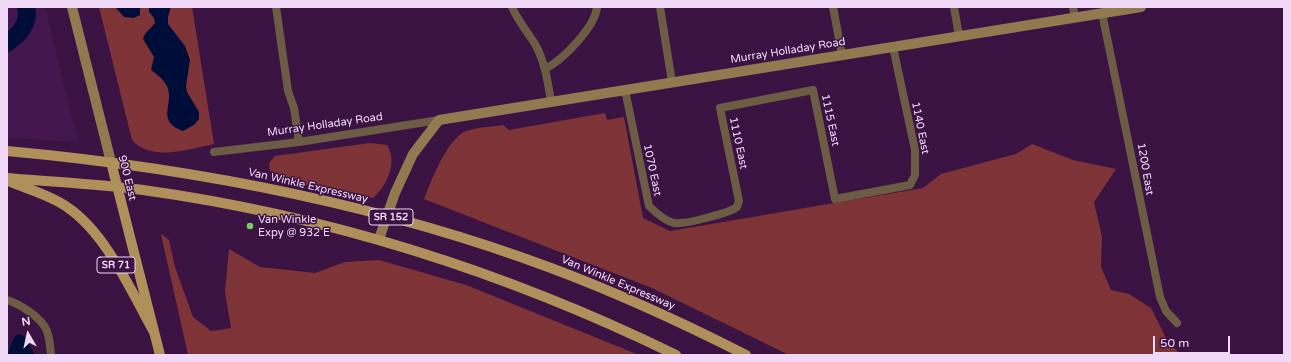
<!DOCTYPE html>
<style>
body{margin:0}
#map{position:relative;width:1291px;height:362px;overflow:hidden;background:#3b1343;font-family:"Varela Round",sans-serif}
canvas{display:block}
.frame{position:absolute;inset:0;border:8px solid #f1d8f6;pointer-events:none}
.north{position:absolute;left:8px;top:314px;width:40px;height:40px;-webkit-text-stroke:3px #3b1343;paint-order:stroke;rotate:351deg;font-size:11px;font-weight:700;line-height:16px;text-align:center;color:#f1d8f6}
.north::after{content:'';display:block;margin:auto;width:14px;height:18px;background:#f1d8f6;clip-path:polygon(50% 0,100% 100%,50% 72%,0 100%)}
.scale{position:absolute;left:1153px;top:336px;width:77px;height:18px;box-sizing:border-box;border:2px solid #f1d8f6;border-top:0;padding-left:5px;font-size:12px;line-height:14px;white-space:nowrap;color:#f1d8f6;-webkit-text-stroke:3px #3b1343;paint-order:stroke}
</style>
<div id="map">
<canvas width="1291" height="362"></canvas>
<div class="frame"></div>
<div class="north">N</div>
<div class="scale">50 m</div>
</div>
<script>
const context = document.querySelector('canvas').getContext('2d');
context.lineJoin = 'round';
function fill(path, color) { context.fillStyle = color; context.fill(path, 'evenodd'); }
function trace(path, color, width, dash) { context.strokeStyle = color; context.lineWidth = width; context.lineCap = dash ? 'butt' : 'round'; context.setLineDash(dash || []); context.stroke(path); }
function write(font, color, halo, rows, align = 'center') {
  context.font = font + ' "Varela Round",sans-serif'; context.lineWidth = 3; context.setLineDash([]); context.textBaseline = 'middle'; context.strokeStyle = halo; context.fillStyle = color; for (const [text, x, y, turn = 0] of rows) {
    context.save(); context.translate(x, y); context.rotate((+turn || 0) * Math.PI / 180); context.textAlign = isNaN(turn) ? turn : align; if (halo) context.strokeText(text, 0, 0); context.fillText(text, 0, 0); context.restore();
  }
}
const built = new Path2D(`
 M7,7h38l33,135 -71,-4z`);
const green = new Path2D(`
 M99,7h93l22,137c-25,5 -62,18 -82,-4z
 M605,113l2,7 17,-3 19,101 27,13 253,-43 18,-14 75,-20 16,-10 41,16 43,9 -22,33 8,35 -1,30 10,23 18,4 22,14 16,32 14,15h-392l-137,-67 -228,-89c7,-18 23,-60 42,-68 11,-4 26,-4 37,-6l6,5z
 M370,143l17,2c11,17 0,41 -14,53 -32,-3 -75,-13 -103,-27l-1,-8 6,-7z
 M161,234l8,6 6,27 18,50 18,14 20,-3 -6,-36 4,-43 31,18 55,6 30,-11 34,-2 87,25 173,70h-451z`);
const water = new Path2D(`
 M115,7h25v8l-6,3 -10,-1z
 M149,7h22l-3,10v7l17,22 5,14 -4,26 1,6 12,20v7l-5,6 -11,6c-30,-11 -5,-30 -18,-48 -3,-5 -9,-9 -14,-13l3,-13 -11,-18 2,-5 10,-11 -1,-5 -5,-6z
 M19,334l5,2 11,19h-28l7,-18z`);
const river = new Path2D(`
 M7,43c13,-9 23,-20 19,-36`);
const minor = new Path2D(`
 M276,7l12,84 6,17 5,34
 M512,7c6,14 15,24 23,37 10,18 13,38 16,58
 M660,7l12,75
 M833,7l9,48
 M954,7l5,29
 M1073,7l2,11
 M1102,13l58,284 6,14 11,12
 M545,69c18,-9 50,-42 52,-62
 M625,90l24,116c6,6 16,15 25,17 10,2 55,-10 63,-16l2,-6 -19,-93 93,-18 22,109 75,-14 5,-10v-25l-22,-103
 M214,152l85,-10 140,-22
 M7,300c13,4 31,16 38,27 5,8 5,19 6,28`);
const secondary = new Path2D(`
 M72,7l39,155
 M379,239l16,-46 18,-39 26,-34 702,-113`);
const primary = new Path2D(`
 M7,151c185,17 370,52 544,117 67,25 132,55 195,87
 M111,162l49,193
 M7,178c45,4 91,6 136,12 188,26 363,82 533,165
 M8,181c19,8 42,14 59,26 39,26 64,84 87,125`);
const markers = [
 [250,226,4,"#71d35e"]
];
const shields = [
 [391,217,44],
 [116,265,38]
];
const shieldNames = [
 ["SR 152",391,217],
 ["SR 71",116,265]
];
const streetNames = [
 ["Murray Holladay Road",788,51,-9],
 ["1115 East",830,120,78],
 ["Murray Holladay Road",325,125,-8],
 ["1140 East",920,128,79],
 ["1110 East",738,143,78],
 ["1200 East",1145,169,80],
 ["1070 East",652,170,78],
 ["900 East",127,178,76],
 ["Van Winkle Expressway",308,186,13],
 ["Van Winkle Expressway",618,283,23]
];
const poiNames = [
 ["Van Winkle",258,220],
 ["Expy @ 932 E",258,233]
];
fill(built, '#44164e');
fill(green, '#7e3436');
fill(water, '#000d39');
trace(river, '#000d39', 18);
trace(minor, '#6c5c43', 8);
trace(secondary, '#927a50', 10);
trace(primary, '#b0905a', 10);
for (const [x, y, r, color] of markers) { const dot = new Path2D(); dot.arc(x, y, r, 0, 2 * Math.PI); context.fillStyle = color; context.fill(dot); trace(dot, '#3b1343', 1.5); }
for (const [x, y, w] of shields) { const box = new Path2D(); box.roundRect(x - w / 2, y - 8, w, 16, 3); context.fillStyle = '#3b1343'; context.fill(box); trace(box, '#f1d8f6', 1); }
write('bold 10px', '#f1d8f6', null, shieldNames);
write('11px', '#f1d8f6', '#3b1343', streetNames);
write('11px', '#f1d8f6', '#3b1343', poiNames, 'left');
</script>
